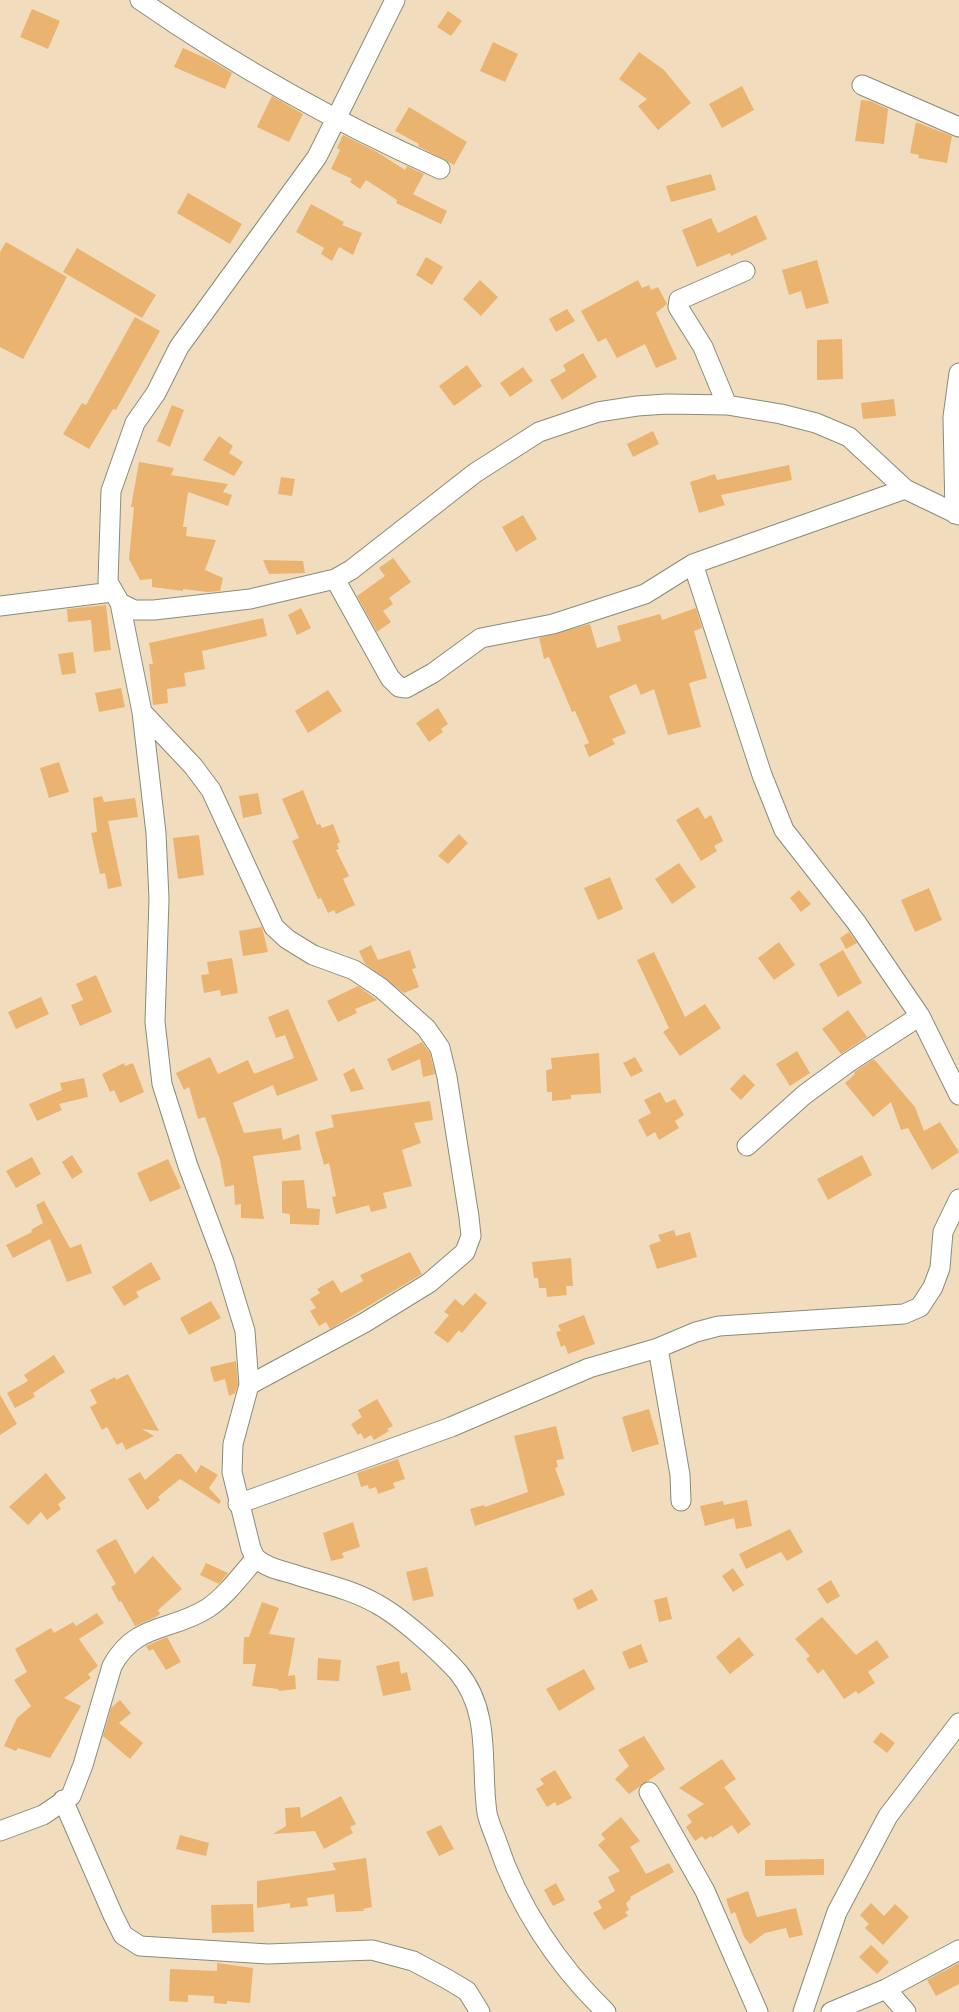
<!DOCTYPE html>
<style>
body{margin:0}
canvas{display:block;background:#f1ddbe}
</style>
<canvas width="959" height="2012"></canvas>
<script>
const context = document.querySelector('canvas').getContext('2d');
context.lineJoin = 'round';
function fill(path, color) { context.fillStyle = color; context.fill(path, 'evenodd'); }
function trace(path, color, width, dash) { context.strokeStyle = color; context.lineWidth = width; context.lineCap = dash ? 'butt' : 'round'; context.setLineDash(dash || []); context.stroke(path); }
const building = new Path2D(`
 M32,9l28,12 -12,28 -28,-12z
 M448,11l14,10 -11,15 -14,-9z
 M493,42l25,12 -13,28 -25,-11z
 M183,48l29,13 20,12 -7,16 -51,-22z
 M639,52l25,18 27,33 -33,27 -20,-24 9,-7 -28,-20z
 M742,86l12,24 -32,18 -13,-24z
 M272,96l31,18 -14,28 -32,-15z
 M861,100l9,1 18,8 -4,35 -29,-3z
 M409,107l58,35 -13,23 -36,-19 1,-2 -24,-13z
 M916,122l36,14 -5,27 -29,-5 1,-3 -9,-2z
 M343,135l34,17 28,18 2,-4 17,8 -11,20 34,17 -6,13 -45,-21 1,-3 -31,-20 -6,9 -10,-7 2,-3 -21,-10 9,-19 -3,-2z
 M711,174l5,16 -45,12 -5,-16z
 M188,193l54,31 -12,20 -53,-31z
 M311,204l33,18 -2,3 20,8 -9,22 -14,-8 -7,14 -11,-7 3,-6 -28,-16z
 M756,215l11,24 -36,17 -1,-3 -33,14 -15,-37 29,-12 7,15z
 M6,242l61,35 -44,82 -23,-12v-95z
 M77,248l79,47 -14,23 -79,-46z
 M426,257l17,10 -11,18 -16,-10z
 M817,260l12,43 -23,6 -5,-18 -12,4 -7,-25z
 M480,280l18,17 -17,19 -18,-17z
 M638,280l4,8 7,-3 2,5 7,-3 9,17 -11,9 21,46 -21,9 -11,-24 -28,14 -11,-20 -8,4 -17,-31z
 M567,309l8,12 -19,11 -7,-13z
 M135,317l25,14 -44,79 -3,-1 -24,40 -26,-15 19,-31 4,2z
 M842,339l1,40 -26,1v-40z
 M583,353l14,24 -35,23 -12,-20 16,-9 -3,-6z
 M467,365l15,21 -28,20 -15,-20z
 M523,367l10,14 -23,16 -10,-14z
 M894,399l2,17 -33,3 -2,-16z
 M172,405l12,5 -14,37 -13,-6z
 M653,431l6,13 -26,13 -6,-13z
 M219,436l14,10 -4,7 14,9 -9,14 -31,-16z
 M139,462l35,6 -3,7 57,9 -5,8 9,3 -4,11 -40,-14 -5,35h4l-1,9 30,4 -11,30 18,8 -3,13 -12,1 -25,-3v2l-31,-4v-8l-12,1 -11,-21 5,-52h-3z
 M789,465l3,15 -71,15 4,10 -26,8 -9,-31 25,-8 2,6z
 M281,477l14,2 -3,17 -14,-2z
 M523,515l14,24 -21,13 -14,-25z
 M393,558l18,24 -22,16 4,6 -10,7 8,11 -14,10 -20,-36 28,-20 -6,-8z
 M263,560l40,1 2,12 -36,1z
 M106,605l5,45 -17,2 -3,-32 -23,2 -1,-13z
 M301,608l10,20 -14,7 -9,-20z
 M696,608l6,20 -8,3 13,47 -18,5 12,44 -33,8 -14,-46 -13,6 -5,-11 -27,12 17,37 -14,6 3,5 -26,13 -5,-12 5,-2 -14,-32 -3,1 -23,-55 -5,2 -5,-21 51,-14 7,24 24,-7 -4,-15 43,-12 2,6z
 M263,618l4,18 -65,15 3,18 -21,4 2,13 -19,3 1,14 -15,2 -4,-41h4l-4,-21z
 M73,652l3,21 -14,2 -4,-21z
 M121,688l4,19 -26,5 -4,-19z
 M328,690l14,21 -34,22 -13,-22z
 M438,708l10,16 -7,5 2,3 -14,10 -13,-19z
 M59,762l10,30 -20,6 -9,-30z
 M303,790l14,35 3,-1 2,4 11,-4 7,18 -3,2 2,5 -3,1 13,26 -6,3 12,26 -19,9 -2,-4 -6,3 -7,-15 -3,1 -26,-58 7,-3 -17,-39z
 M258,793l4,21 -19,4 -4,-22z
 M102,796l2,6 31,-4 3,19 -30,4 14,65 -14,3 -3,-16 -5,1 -9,-41 6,-1 -4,-34z
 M698,807l7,12 6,-4 12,26 -9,5 3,5 -16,10 -25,-41z
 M459,834l9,9 -20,21 -10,-8z
 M199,835l5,40 -26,4 -5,-41z
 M679,863l17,24 -24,17 -17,-25z
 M610,877l13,32 -25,11 -14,-32z
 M929,888l13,32 -27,12 -14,-32z
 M799,890l12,14 -10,8 -11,-14z
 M262,927l6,25 -25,4 -4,-25z
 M849,932l8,11 -11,6 -6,-11z
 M779,942l16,23 -21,15 -16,-22z
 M371,945l7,15 32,-10 6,18 -4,1 7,18 -15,6 -39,-29 -6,-13z
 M843,950l19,33 -24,14 -19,-33z
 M654,952l31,65 20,-13 16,24 -41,28 -17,-24 6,-4 -32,-68z
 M232,958l6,35 -17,3 -1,-6 -16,3 -3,-18 8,-1 -2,-12z
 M96,975l16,37 -32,14 -9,-21 12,-5 -7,-16z
 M358,986l19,14 -22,9 2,4 -19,9 -11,-21z
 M41,997l8,17 -33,15 -8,-17z
 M288,1009l30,71 -41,16 -4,-11 -40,18 11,30 37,-5 2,12 16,-6 2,16 -48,6 11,63 -23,-1v-14l-6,1 -1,-20 -9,2 -5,-27 -15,-43 -7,2 -9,-32 -5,3 -8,-17 34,-16 8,17 30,-14 6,14 40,-16 -9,-23 -9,3 -8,-21z
 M848,1010l19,27 -26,17 -19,-25z
 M422,1042l8,11 5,21 -12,3 -3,-18 -28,12 -5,-12z
 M797,1051l13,22 -20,13 -14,-22z
 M599,1053l2,40 -30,2v4l-19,2v-9h-5l-1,-22 6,-1 -1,-11z
 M635,1057l8,14 -12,6 -8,-14z
 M874,1059l41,48 9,24 16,-9 19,30 -27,18 -24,-42 -7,2 -10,-28 -18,15 -28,-34 10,-9 -1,-2z
 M124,1063l1,3 8,-3 11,29 -24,11 -6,-13 -4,2 -8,-18z
 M354,1068l10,21 -13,3 -8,-18z
 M744,1074l11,11 -14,15 -11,-11z
 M84,1078l4,19 -29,7 3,6 -25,11 -8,-17 33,-14 -2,-7z
 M660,1092l6,11 9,-4 9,16 -9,6 4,7 -20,12 -4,-8 -8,5 -9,-17 13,-7 -7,-13z
 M430,1101l3,19 -19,3 7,20 -19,7 10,36 -29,7 4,15 -16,4 -2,-7 -33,9 -4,-17 4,-1 -7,-33 -5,2 -9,-33 19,-5 -3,-12z
 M72,1155l11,17 -11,7 -10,-17z
 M862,1155l10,20 -44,25 -11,-21z
 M32,1157l9,17 -25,14 -10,-17z
 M168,1159l13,29 -31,14 -13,-29z
 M304,1180l3,28 13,1 -1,16 -29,-1v-10l-8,-1v-32z
 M44,1201l26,47 11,-4 11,29 -25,9 -17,-43 -37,19 -7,-13 26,-13 -1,-2 12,-7 -7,-18z
 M674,1230l2,6 14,-4 7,25 -40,12 -8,-24 12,-4 -3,-6z
 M410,1252l12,22 -92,55 -4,-7 -7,4 -9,-15 6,-3 -6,-9 10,-6 -3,-4 16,-9 8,13 22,-12 -3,-6z
 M571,1258l2,28h-7l1,9 -20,2 -1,-9h-7l-1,-10h-4l-2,-16z
 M151,1262l10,17 -25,13 3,5 -15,9 -12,-19z
 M475,1293l12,10 -25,30 -3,-3 -11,13 -14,-10 15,-18 -5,-3 11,-13 8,7z
 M211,1301l10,17 -32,17 -9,-17z
 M584,1315l11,29 -27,10 -3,-9 -4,2 -5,-15 5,-1 -3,-6z
 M54,1355l11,17 -32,21 2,4 -20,11 -8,-15 21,-12 -4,-6z
 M236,1361l2,23 -3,9 -6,3 -4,-17 -11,3 -4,-15z
 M128,1374l31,57 -17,-2 12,7 -28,14 -4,-8 -5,3 -10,-18 -5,3 -12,-23 7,-4 -7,-13 25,-13 1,3z
 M0,1395l17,29 -17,11z
 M377,1399l16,27 -6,3 2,2 -15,9 -3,-5 -7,4 -3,-6 -3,2 -7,-11 11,-7 -4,-7z
 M649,1409l10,35 -27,8 -10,-35z
 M556,1426l8,33 -8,1 2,7 -3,1 10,27 -90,31 -5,-17 14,-4 1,2 43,-15 -14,-56z
 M176,1454h5l15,19 5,-8 17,10 -9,13 12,13 -2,3 -39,-25 -22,18 2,3 -13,10 -19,-31 12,-7 5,8z
 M398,1459l7,20 -12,4 2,5 -17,6 -2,-7 -7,2 -1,-4 -7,2 -4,-14z
 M46,1473l20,25 -8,6 3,5 -14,11 -6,-8 -13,13 -19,-18z
 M747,1500l5,26 -16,3 -2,-11 -29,8 -5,-20 23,-5 1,4z
 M353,1522l7,25 -18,6 2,5 -13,3 -8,-28z
 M790,1529l13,23 -16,9 -6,-9 -35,17 -7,-15z
 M116,1539l19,35 18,-18 29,33 -24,21 2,4 -4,3 -21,9 -14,-25 -2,1 -8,-15 5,-3 -20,-34z
 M206,1563l22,10 -9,11 -19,-9z
 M427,1567l7,29 -21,5 -7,-29z
 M733,1568l11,17 -11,7 -11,-16z
 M831,1580l9,16 -13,8 -10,-15z
 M592,1589l6,11 -20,10 -5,-11z
 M667,1597l5,22 -13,3 -5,-22z
 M262,1602l17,6 -10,26 26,4 -7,38 7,-1 1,14 -17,2 -1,-2 -26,-3 4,-22h-13l1,-27h5z
 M97,1613l7,10 -25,16 19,27 -10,8 3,4 -27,20 17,8 -31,52 -32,-10 -2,3 -12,-5 13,-28 14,-12 -17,-26 13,-8 -12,-23 36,-21 3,5 19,-11 3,4z
 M822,1617l34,38 21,-15 12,17 -21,15 7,11 -17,11 -2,-3 -12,8 -21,-30 -5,5 -12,-15 4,-3 -15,-17z
 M167,1637l14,25 -15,8 -13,-21 -4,2 -3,-5z
 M739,1637l15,18 -24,19 -14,-17z
 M641,1644l7,18 -19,7 -7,-17z
 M318,1658l23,2 -2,21 -22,-1z
 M399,1661l2,13 6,-2 4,18 -28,6 -7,-30z
 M584,1669l11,20 -36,22 -13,-22z
 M120,1700l11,13 -12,10 24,20 -13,16 -27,-23 8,-28z
 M881,1732l14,11 -8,10 -14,-11z
 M644,1736l21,33 -36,25 -14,-15 14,-13 -11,-16z
 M722,1759l14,20 -12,8 27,37 -13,10 -6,-9 -20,13 -1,-2 -6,4 -3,-4 -7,5 -9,-14 6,-5 -5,-7 17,-11 -25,-16z
 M555,1770l17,28 -15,8 -2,-4 -8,5 -11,-18 8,-5 -4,-5z
 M341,1796l15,28 -6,3 3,6 -29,16 -9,-18 -42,3 13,-8 -1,-18 15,-1 1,11z
 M621,1817l19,24 -10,6 16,27 23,-11 5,9 -44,25 1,2 -5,4 3,7 -4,2 3,4 -24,14 -11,-17 9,-5 -4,-7 17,-10 -7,-14 12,-6 -22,-26 7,-6 -4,-5z
 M441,1825l13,24 -15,7 -13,-24z
 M180,1835l29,8 -3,13 -30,-7z
 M366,1858l6,49 -9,2 1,2 -28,1 -2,-18 -27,4 1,8 -18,2v-5l-33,5v-27l79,-11 -4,-7z
 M824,1859v16l-59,1v-16z
 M556,1883l9,17 -12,6 -9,-16z
 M748,1891l9,26 39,-9 7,27 -14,3 -3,-10 -21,5 -15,11 -6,-7 -9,-25 -4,2 -5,-15z
 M871,1903l13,13 11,-12 14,13 -26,28 -18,-17 4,-4 -9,-9z
 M253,1904l1,28 -42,1 -1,-28z
 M871,1945l18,17 -12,12 -18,-17z
 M217,1963l36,5 -3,35 -23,-2v3l-13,-1v-7l-26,-1v7l-19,-1 1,-32 47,2z
 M959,1963v21l-23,12 -9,-16z`);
const minor = new Path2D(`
 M140,0c95,66 195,122 300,169
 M395,0l-78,157 -138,190 -23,46 -21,30 -24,68 -3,91 12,21 14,7h20l96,-11 85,-20 16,-9 124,-97 64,-41 59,-20 39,-6 30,-2 60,1 54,9 35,9 33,14 56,52 54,26
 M862,85l97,42
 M727,405l-24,-58 -25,-40 1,-7 66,-29
 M955,514l-2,-97 6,-44
 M693,564l69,211 22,55 72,92 64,94 39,79
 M335,579l55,99 9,9 7,1 27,-15 48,-35 72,-14 92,-30 48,-30 212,-75
 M120,603l22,109 14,121 3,66 -4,123 7,62 26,82 36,96 21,69 4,54 -16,59 -1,28 19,77c2,3 3,8 6,10 11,10 28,12 42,17 26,8 54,14 78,28 24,13 62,47 81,68 34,41 22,92 29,141 2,10 7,20 10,29 21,64 61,124 109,170
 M0,606l112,-14
 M142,712l51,54 18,24 63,137 13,12 26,16 41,15 27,18 45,40 14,20 7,29 22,140 2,19 -6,16 -36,31 -65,40 -115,62
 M747,1146l57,-51 45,-33 71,-46
 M658,1348l38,-16 23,-6 185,-12 16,-7 13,-20 7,-19 3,-36 16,-33
 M238,1504l213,-77 138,-59 69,-20 22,127 1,26
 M649,1792l56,99 53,121
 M63,1800l50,115 10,20 17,11 128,8 104,-4 41,11 34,18 20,12 13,21
 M0,1831l43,-16 28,-19 12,-31 29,-99c24,-44 59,-34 96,-58 18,-12 33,-33 48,-50
 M886,1989l20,23
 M803,2012l34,-100 51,-96 71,-93
 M831,2012l55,-23 73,-39`);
fill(building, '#eab36f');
trace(minor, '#888d79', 21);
trace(minor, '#fff', 19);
</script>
